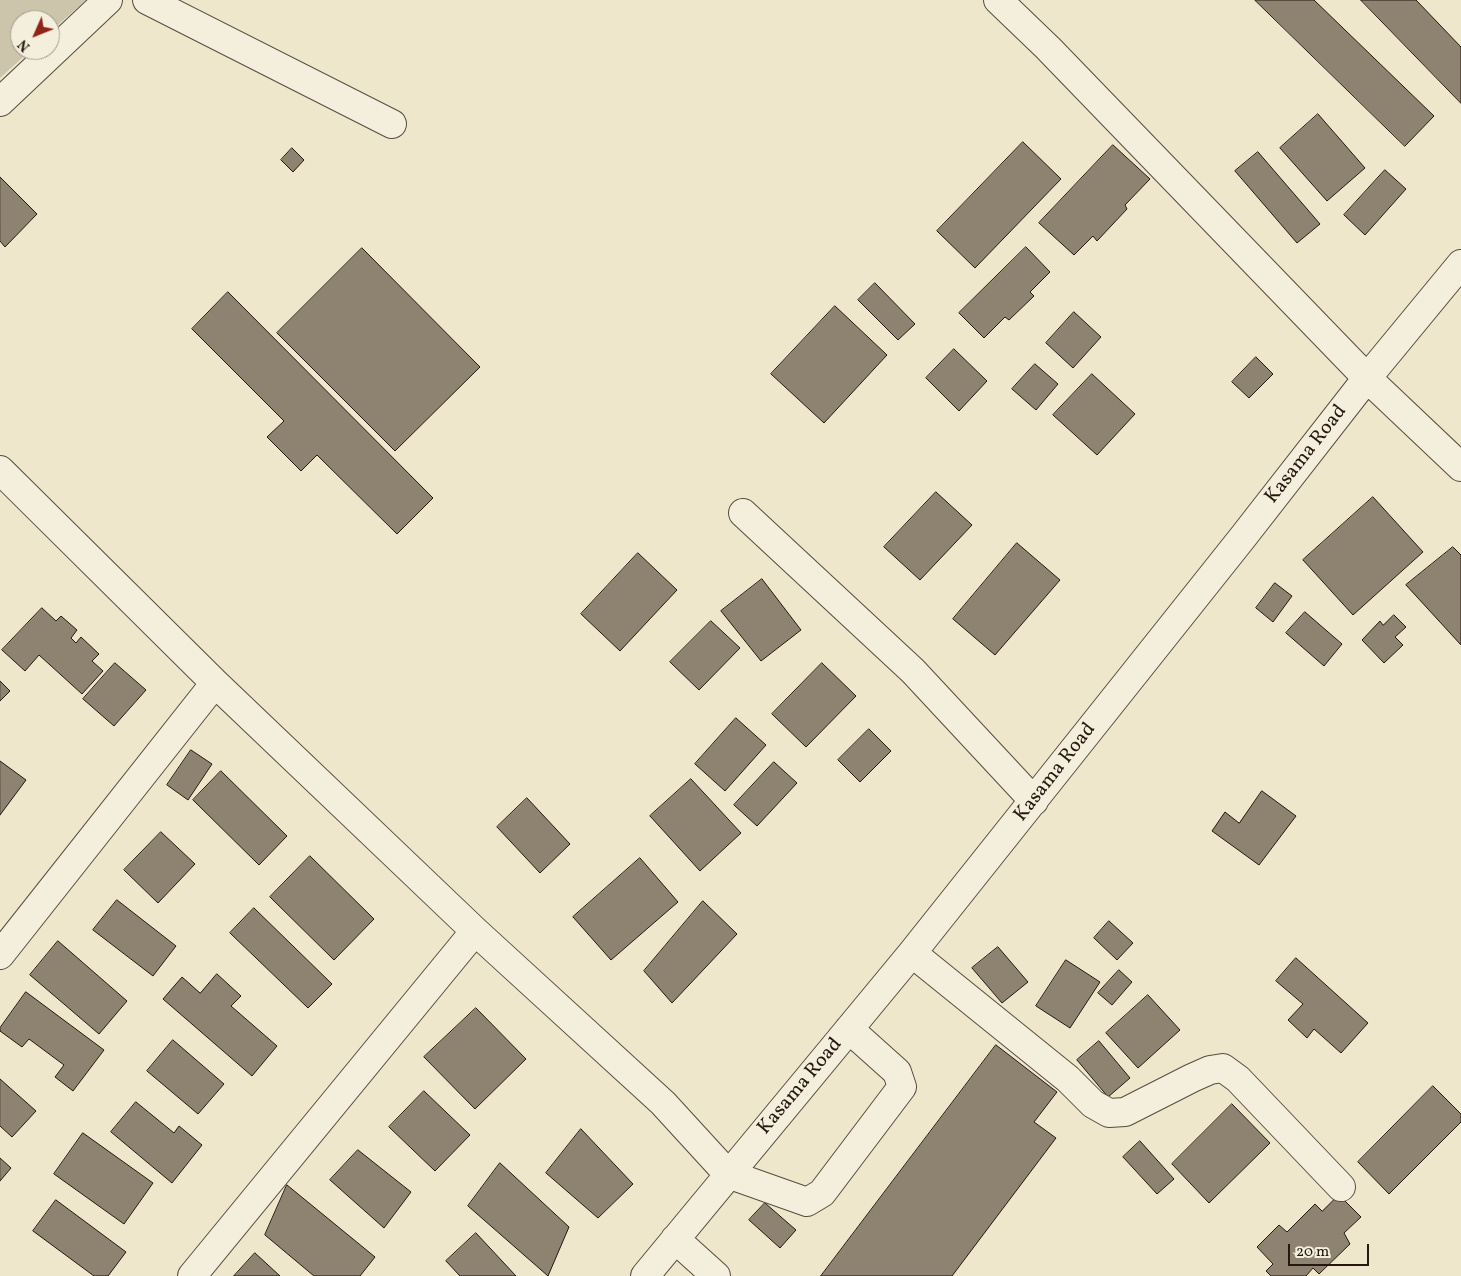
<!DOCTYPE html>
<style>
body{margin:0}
#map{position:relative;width:1461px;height:1276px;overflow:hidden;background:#eee7cb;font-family:Vollkorn,serif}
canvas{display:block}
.north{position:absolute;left:10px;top:10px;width:50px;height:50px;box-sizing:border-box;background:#f4efdd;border:1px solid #a2998b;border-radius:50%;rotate:226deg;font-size:14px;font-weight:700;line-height:20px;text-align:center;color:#261710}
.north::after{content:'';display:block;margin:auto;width:18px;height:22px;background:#8f2418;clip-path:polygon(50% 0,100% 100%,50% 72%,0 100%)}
.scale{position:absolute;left:1288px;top:1244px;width:81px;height:22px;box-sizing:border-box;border:2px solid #261710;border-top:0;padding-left:6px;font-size:15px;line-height:18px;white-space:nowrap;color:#261710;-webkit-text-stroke:4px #f4efdd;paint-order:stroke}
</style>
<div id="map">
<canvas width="1461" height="1276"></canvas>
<div class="north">N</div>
<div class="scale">20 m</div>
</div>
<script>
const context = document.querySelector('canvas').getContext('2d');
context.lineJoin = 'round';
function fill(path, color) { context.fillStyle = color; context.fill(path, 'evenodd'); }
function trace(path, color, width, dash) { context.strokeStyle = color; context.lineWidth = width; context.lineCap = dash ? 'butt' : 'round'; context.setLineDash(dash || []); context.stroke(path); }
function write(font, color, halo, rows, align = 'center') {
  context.font = font + ' Vollkorn,serif'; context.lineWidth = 4; context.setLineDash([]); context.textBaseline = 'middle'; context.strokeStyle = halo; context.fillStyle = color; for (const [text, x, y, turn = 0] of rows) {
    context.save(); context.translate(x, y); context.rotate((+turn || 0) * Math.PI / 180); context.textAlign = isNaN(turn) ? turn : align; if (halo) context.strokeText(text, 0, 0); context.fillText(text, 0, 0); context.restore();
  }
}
const green = new Path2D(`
 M0,0h86l-36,32v-12h-30v30h11l-31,28z`);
const building = new Path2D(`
 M1255,0h59l120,116 -29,30z
 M1361,0h55l45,47v56z
 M1318,114l47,54 -38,33 -47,-53z
 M1023,142l38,37 -86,89 -38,-37z
 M1113,145l37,34 -25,26 2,4 -30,32 -4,-5 -19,19 -35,-32z
 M292,148l12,12 -11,12 -12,-12z
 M1258,152l62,72 -23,19 -62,-72z
 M1385,170l21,19 -41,46 -21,-20z
 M0,177l37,37 -32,33 -5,-6z
 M1026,247l24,25 -20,20 4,4 -25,24 -4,-3 -21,21 -25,-25z
 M362,248l118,119 -85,84 -118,-118z
 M875,283l40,41 -17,16 -40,-40z
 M228,292l205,206 -36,36 -80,-79 -16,16 -34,-34 17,-16 -92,-92z
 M835,306l52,49 -63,68 -53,-49z
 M1074,312l27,25 -28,31 -27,-25z
 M954,349l33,32 -28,30 -33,-33z
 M1256,357l17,17 -24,24 -17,-16z
 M1035,364l23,20 -22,26 -24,-21z
 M1092,374l43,40 -38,41 -44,-40z
 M936,492l36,33 -52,55 -36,-33z
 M1373,497l50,55 -70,63 -50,-55z
 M1017,543l43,37 -65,75 -42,-36z
 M1453,547l8,8v90l-55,-60z
 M638,553l39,37 -57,61 -39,-37z
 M762,579l39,51 -40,31 -40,-50z
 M1275,583l17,13 -19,26 -17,-14z
 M42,608l14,13 5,-5 16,14 -6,8 5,5 5,-6 18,17 -7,7 11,10 -21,23 -43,-39 -14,16 -23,-21z
 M1305,612l37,32 -18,22 -38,-33z
 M1394,615l12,12 -11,10 8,8 -19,18 -22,-23 18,-19 3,4z
 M711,621l29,27 -41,42 -29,-28z
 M115,663l31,27 -32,36 -31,-27z
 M822,663l34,33 -50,51 -34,-33z
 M0,681l10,10 -10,10z
 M736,718l30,27 -41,46 -30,-27z
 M869,729l22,22 -31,31 -22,-22z
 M191,750l21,14 -24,36 -21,-15z
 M0,761l26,19 -26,35z
 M774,762l23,21 -40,43 -23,-21z
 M221,771l66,65 -28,29 -66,-65z
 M691,779l50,54 -41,38 -50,-55z
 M1262,791l34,25 -37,49 -47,-34 13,-19 14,11z
 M527,798l43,46 -30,29 -43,-46z
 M161,832l34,32 -37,39 -34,-33z
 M310,856l64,63 -40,41 -64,-63z
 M640,858l38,44 -67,58 -38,-43z
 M117,900l59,46 -23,30 -60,-46z
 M703,901l34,33 -65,69 -28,-32z
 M254,908l78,76 -24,24 -78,-75z
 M1109,921l24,22 -16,17 -23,-22z
 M58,941l69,60 -28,33 -69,-59z
 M998,947l30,35 -26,21 -30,-35z
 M1296,958l72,65 -27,30 -27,-24 -7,9 -19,-18 15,-16 -27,-23z
 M1066,960l34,22 -30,46 -34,-22z
 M1119,970l13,12 -20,23 -14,-12z
 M217,974l24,22 -10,10 46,40 -25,30 -89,-77 19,-22 18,16z
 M26,992l78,58 -31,41 -18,-14 9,-12 -35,-26 -7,8 -22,-16v-3z
 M1148,995l32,35 -42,38 -32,-35z
 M476,1008l50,51 -51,50 -51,-52z
 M173,1040l51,44 -26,30 -51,-43z
 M1099,1041l31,37 -22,19 -31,-37z
 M996,1045l61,47 -23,30 22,16 -104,138h-131z
 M0,1079l36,32 -24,26 -12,-11z
 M1433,1086l28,28v8l-72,72 -31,-32z
 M424,1091l46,44 -35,36 -46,-44z
 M136,1102l38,31 5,-7 23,19 -30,38 -61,-51z
 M1232,1104l38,39 -61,60 -37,-39z
 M581,1129l52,55 -35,34 -52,-45z
 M83,1133l70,50 -29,41 -70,-50z
 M1140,1141l34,38 -17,15 -34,-37z
 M358,1150l53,42 -27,36 -54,-48z
 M0,1158l11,10 -11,13z
 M500,1163l69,64 -21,49 -80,-70z
 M287,1185l88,72 -15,19h-46l-49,-41z
 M1339,1195l22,22 -17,16 6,11 -31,30 -6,-6 -7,8h-35l-5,-5 7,-7 -16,-17 22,-22 8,7 28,-28 7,7z
 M56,1200l70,52 -18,24h-14l-61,-45z
 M765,1203l31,27 -16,18 -31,-28z
 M476,1233l40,43h-56l-14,-15z
 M255,1253l25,23h-46z`);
const minor = new Path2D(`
 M147,0l245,124
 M998,0l50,48 319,330 94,89
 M0,102l108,-102
 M0,470l215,213 260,248 188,172 65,71 79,28 15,-9 80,-106 -5,-15 -48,-43
 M743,513l170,158 121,130
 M912,953l156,126 25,25 16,9 16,-1 67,-34 18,-8 13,-2 15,11 103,108
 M0,955l215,-272
 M675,1239l41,37
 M192,1276l283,-345
 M645,1276l267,-323 331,-416 124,-159 94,-114`);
const streetNames = [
 ["Kasama Road",1307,455,-52],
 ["Kasama Road",1056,773,-52],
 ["Kasama Road",801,1087,-50]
];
fill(green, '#ccc4ab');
fill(building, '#8e8371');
trace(building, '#261710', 1);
trace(minor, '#584b3f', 30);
trace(minor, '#f4efdd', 28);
write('20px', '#261710', '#f4efdd', streetNames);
</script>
